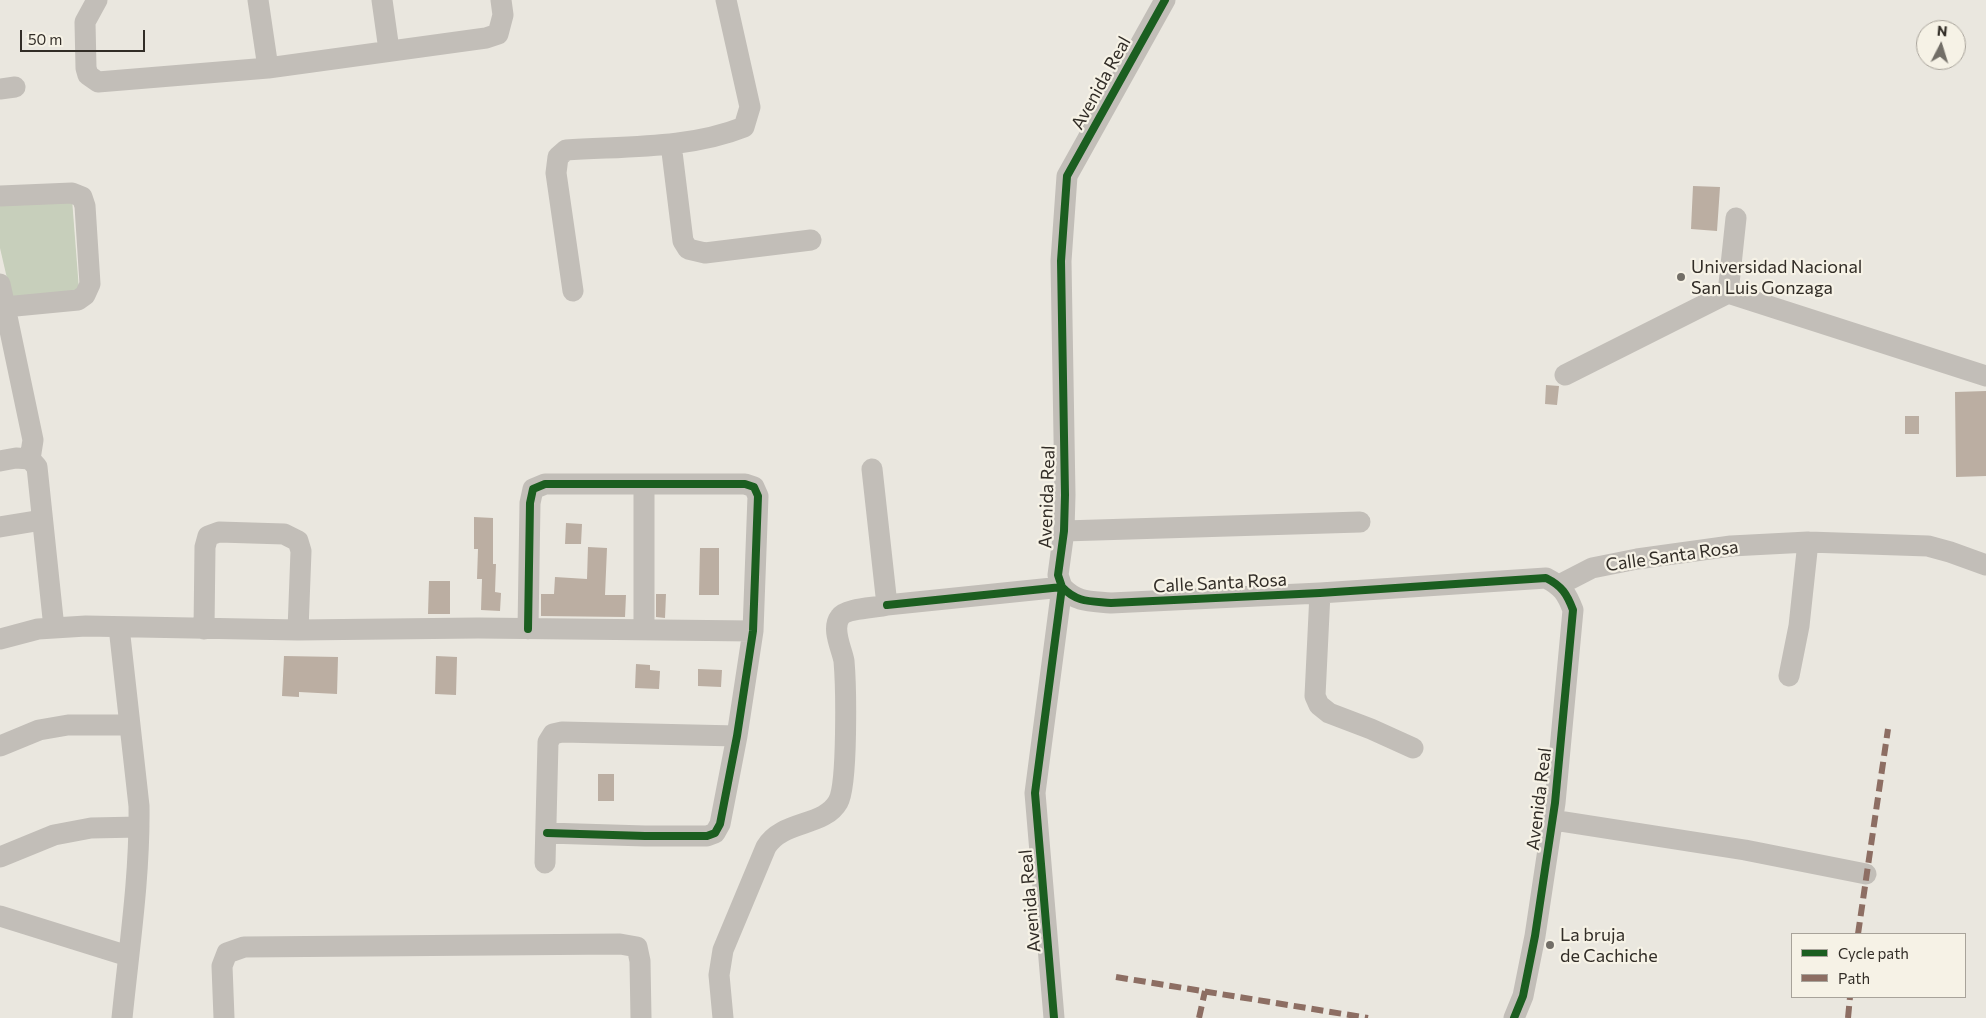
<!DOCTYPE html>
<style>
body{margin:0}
#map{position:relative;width:1986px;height:1018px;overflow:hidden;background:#eae7df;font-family:Commissioner,sans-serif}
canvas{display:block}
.legend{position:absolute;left:1791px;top:933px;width:175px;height:65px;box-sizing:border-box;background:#f6f2e6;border:1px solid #a8a39a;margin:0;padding:6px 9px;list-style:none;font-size:15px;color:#322d27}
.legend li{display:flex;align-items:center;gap:10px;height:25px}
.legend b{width:25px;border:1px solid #a8a39a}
.north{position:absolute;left:1916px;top:20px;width:50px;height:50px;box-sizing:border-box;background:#f6f2e6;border:1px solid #a8a39a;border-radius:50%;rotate:5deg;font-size:14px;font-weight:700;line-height:20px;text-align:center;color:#322d27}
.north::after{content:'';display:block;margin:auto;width:18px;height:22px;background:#726e67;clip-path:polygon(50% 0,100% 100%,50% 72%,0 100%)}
.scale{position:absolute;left:20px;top:30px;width:125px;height:22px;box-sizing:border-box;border:2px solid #322d27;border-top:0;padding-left:6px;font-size:15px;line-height:18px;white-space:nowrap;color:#322d27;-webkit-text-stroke:4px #f6f2e6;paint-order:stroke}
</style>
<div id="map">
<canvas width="1986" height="1018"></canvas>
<ul class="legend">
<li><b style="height:6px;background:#1b5e20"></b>Cycle path</li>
<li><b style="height:6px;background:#8d6e63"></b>Path</li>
</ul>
<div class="north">N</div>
<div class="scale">50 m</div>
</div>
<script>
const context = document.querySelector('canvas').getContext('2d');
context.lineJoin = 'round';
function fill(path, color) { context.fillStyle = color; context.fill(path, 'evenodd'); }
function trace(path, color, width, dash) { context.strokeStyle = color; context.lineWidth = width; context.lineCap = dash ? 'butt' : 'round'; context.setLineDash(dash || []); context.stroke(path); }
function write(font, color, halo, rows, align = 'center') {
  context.font = font + ' Commissioner,sans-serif'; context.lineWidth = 4.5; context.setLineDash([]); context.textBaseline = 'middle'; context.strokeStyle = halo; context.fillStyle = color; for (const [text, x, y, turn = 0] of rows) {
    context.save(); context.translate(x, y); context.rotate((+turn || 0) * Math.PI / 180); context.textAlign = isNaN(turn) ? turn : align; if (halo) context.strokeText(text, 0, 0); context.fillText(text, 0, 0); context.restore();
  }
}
const green = new Path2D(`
 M72,199l7,91 -67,10 -12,-52v-44z`);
const building = new Path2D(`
 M1693,186l27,1 -3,44 -26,-2z
 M1546,385l13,1 -2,19 -12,-1z
 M1986,391v85l-30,1 -1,-85z
 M1905,416h14v18h-14z
 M474,517l19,1v46h3l-1,28 6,1 -1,18 -19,-1 1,-31h-5l1,-30h-4z
 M566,523l16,1 -1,20h-16z
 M588,547l19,1 -2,47h21l-1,22 -84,-1v-22h13l1,-17 32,2z
 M700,548h19v47h-20z
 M429,581h21v33h-22z
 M656,594h10l-1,24 -9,-1z
 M284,656l54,1 -1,37 -38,-2v5l-17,-1z
 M436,656l21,1 -1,38 -21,-1z
 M636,664l14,1v5l10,1 -1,18 -24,-1z
 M698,669l24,1 -1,17 -23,-1z
 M598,774h16v27h-16z`);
const minor = new Path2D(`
 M97,0l-12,22 1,46 2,7 10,7 170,-14 218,-30 12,-4 5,-19 -2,-15
 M258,0l10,68
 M382,0l7,50
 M0,89l15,-2
 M671,144l12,97 5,8 17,4 106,-13
 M0,196l72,-3 10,4 3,9 5,78 -5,11 -7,5 -73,7 -5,-23
 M573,291l-17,-118 2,-16 8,-7c59,-4 123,-1 178,-23l6,-20 -24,-107
 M1728,293l8,-75
 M5,307l28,133 -3,19
 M1565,375l163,-82 258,83
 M0,461l16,-3 14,1 7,8 17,161
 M644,484v145
 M0,527l42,-7
 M1064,531l296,-9
 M1559,585l33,-17 45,-9 94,-13 77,-4 120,4 22,6 36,13
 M1320,593l-5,103 4,9 10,8 42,16 42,19
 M887,605l175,-18c15,16 29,14 49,16l209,-10 226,-15c16,8 21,16 27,32l-18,193 -20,133 -12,60 -9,22
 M119,627l20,179c1,71 -10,142 -17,212
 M204,629l1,-82 3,-11 11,-4 65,2 14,7 3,10 -3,79
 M528,629l2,-126 3,-14 12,-5h200l9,3 4,9 -5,135 -16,105 -17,88 -5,9 -8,3h-62l-98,-3
 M0,639l38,-10 48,-3 212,4 180,-2 275,3
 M1789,676l10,-50 9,-84
 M0,746l39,-16 29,-5h61
 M1553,820l192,30 121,24
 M0,857l54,-22 37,-7 48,-1
 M545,863l3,-121 5,-8 9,-2 175,4
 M0,916l128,40
 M224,1018l-2,-52 5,-13 17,-6 376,-3 17,3 3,14 1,57
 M723,1018l-4,-43 4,-25 43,-103c16,-27 58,-20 72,-45 10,-17 8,-118 6,-141 -2,-12 -13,-32 -4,-44 6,-9 36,-9 47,-12l-15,-136
 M1054,1018l-19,-225 27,-206 -4,-12 6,-44 1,-36 -4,-234 6,-85 98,-176`);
const quiet = new Path2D(`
 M1858,934l30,-205
 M1116,977l252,41
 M1199,1018l6,-27
 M1848,1018l2,-21`);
const cycleway = new Path2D(`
 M887,605l175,-18c15,16 29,14 49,16l209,-10 226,-15c16,8 21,16 27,32l-18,193 -20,133 -12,60 -9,22
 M528,629l2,-126 3,-14 12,-5h200l9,3 4,9 -5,135 -16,105 -17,88 -5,9 -8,3h-62l-98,-3
 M1054,1018l-19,-225 27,-206 -4,-12 6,-44 1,-36 -4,-234 6,-85 98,-176`);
const markers = [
 [1681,277,5,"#726e67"],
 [1550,945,5,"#726e67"]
];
const streetNames = [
 ["Avenida Real",1101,83,-61],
 ["Avenida Real",1047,497,-88],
 ["Calle Santa Rosa",1672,556,-8],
 ["Calle Santa Rosa",1220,583,-3],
 ["Avenida Real",1539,799,-83],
 ["Avenida Real",1030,901,-95]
];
const poiNames = [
 ["Universidad Nacional",1691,267],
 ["San Luis Gonzaga",1691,288],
 ["La bruja",1560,935],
 ["de Cachiche",1560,956]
];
fill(green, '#c7cfbb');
fill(building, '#bbaea2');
trace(minor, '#c2beb8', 21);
trace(quiet, '#8d6e63', 6, [12, 6]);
trace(cycleway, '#1b5e20', 8);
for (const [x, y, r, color] of markers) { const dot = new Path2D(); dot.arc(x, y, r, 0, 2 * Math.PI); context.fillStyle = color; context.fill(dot); trace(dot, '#f6f2e6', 2); }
write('18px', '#322d27', '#f6f2e6', streetNames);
write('18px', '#322d27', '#f6f2e6', poiNames, 'left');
</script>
